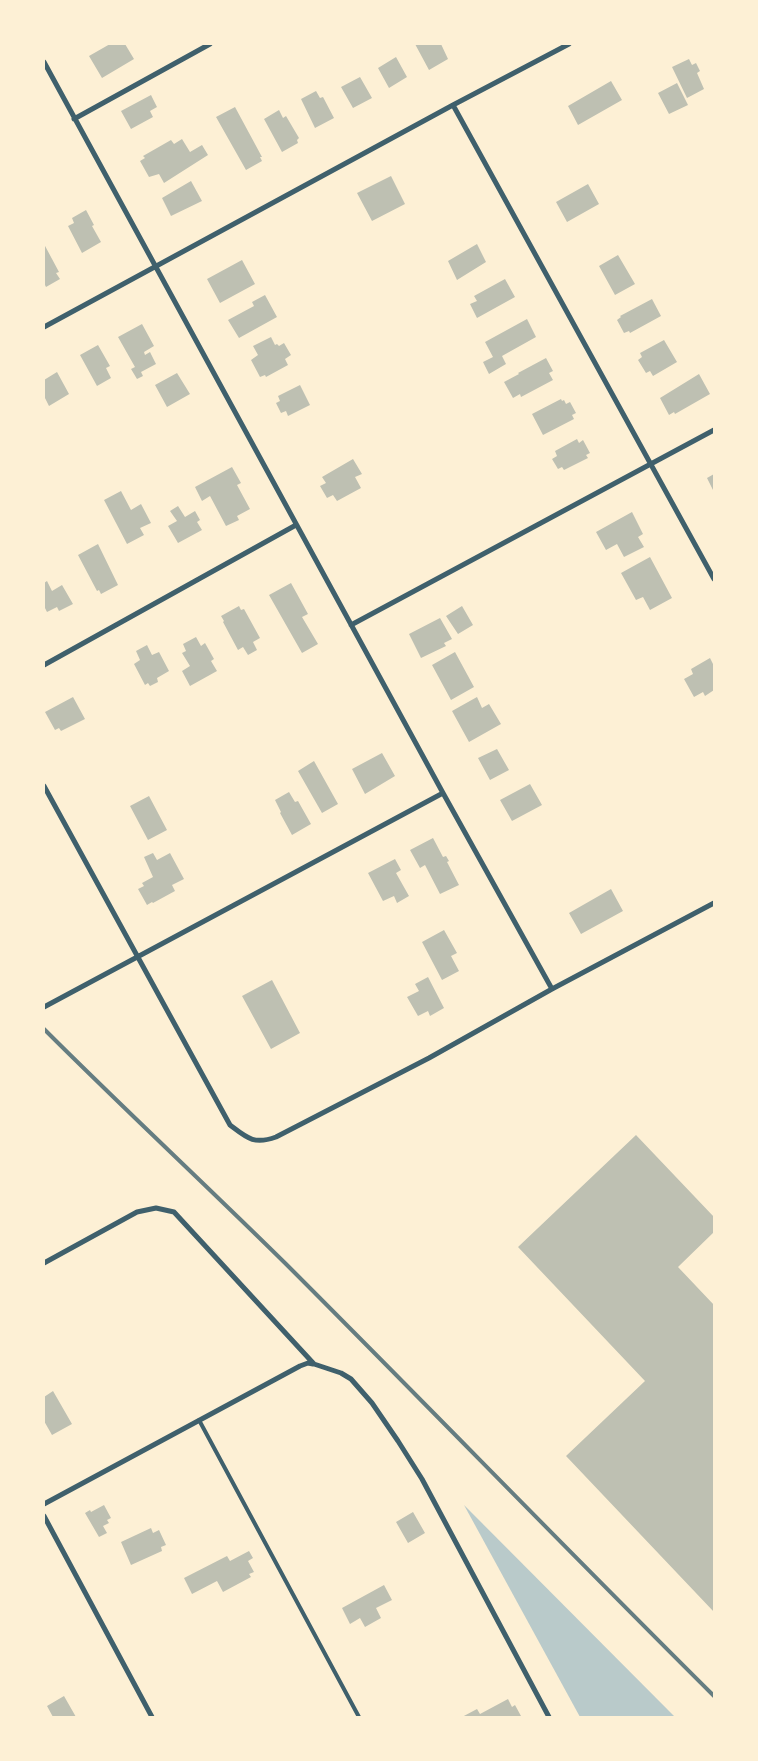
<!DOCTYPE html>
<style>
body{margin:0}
#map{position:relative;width:758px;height:1761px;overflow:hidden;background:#fdf0d5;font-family:"Fira Sans Condensed",sans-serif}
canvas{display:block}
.frame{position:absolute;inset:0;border:45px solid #fdf0d5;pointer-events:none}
</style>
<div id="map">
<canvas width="758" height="1761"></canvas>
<div class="frame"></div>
</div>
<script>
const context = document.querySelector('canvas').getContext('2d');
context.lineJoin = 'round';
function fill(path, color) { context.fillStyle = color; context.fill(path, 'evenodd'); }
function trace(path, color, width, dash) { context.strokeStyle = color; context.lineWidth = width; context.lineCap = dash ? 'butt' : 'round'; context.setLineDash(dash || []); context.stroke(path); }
const green = new Path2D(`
 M464,1505l211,212h-95z`);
const building = new Path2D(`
 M110,44h15l9,15 -32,19 -13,-22z
 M415,44h26l7,15 -19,11z
 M396,57l11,20 -18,11 -11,-20z
 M689,59l3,6 4,-2 4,8 -3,2 7,16 -17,9 -15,-31z
 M360,77l12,21 -19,10 -12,-21z
 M611,81l11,19 -44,25 -10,-19z
 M677,83l11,22 -19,9 -11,-21z
 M316,91l4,7 3,-1 11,21 -19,10 -14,-29z
 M151,95l6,12 -7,4 3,6 -22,12 -10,-18z
 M235,107l27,50h-2l2,4 -16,9 -30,-53z
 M279,110l4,8 3,-2 13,22 -2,2 1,3 -16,9 -18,-33z
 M182,139l8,13 12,-7 6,10 -44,28 -5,-9 -10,3 -9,-16 5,-3 -2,-2 28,-16 3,4z
 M391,176l14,28 -33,17 -15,-28z
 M191,181l11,20 -31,15 -9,-18z
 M588,184l11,20 -32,18 -11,-20z
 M86,210l8,15 -2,1 9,16 -19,11 -14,-27 6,-3 -2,-5z
 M44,244l15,28 -3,1 4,6 -14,8 -2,-4z
 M477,244l9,18 -29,18 -9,-19z
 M618,255l17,29 -20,11 -16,-29z
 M242,260l13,24 -35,19 -13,-24z
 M505,279l10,18 -38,21 -7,-14 7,-3 -3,-5z
 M265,295l12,22 -38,21 -11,-18 26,-14 -2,-4z
 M652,299l9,17 -31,17 -1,-2 -5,2 -7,-13 4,-3 -1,-1z
 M527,319l9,18 -34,19 4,8 -17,10 -6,-12 10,-5 -8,-15z
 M142,324l12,22 -10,6 1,3 5,-3 6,12 -15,8 2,4 -6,3 -6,-10 4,-2 -17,-30z
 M271,337l4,8 2,-1 2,2 5,-3 7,12 -6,4 3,6 -22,12 -1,-2 -5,2 -9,-17 7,-5 -5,-9z
 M664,340l13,22 -24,14 -3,-5 -4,2 -8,-13 4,-3 -2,-4z
 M98,345l12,21 -4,2 5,10 -14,8 -17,-31z
 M546,358l7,13 -4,2 4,7 -32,17 -1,-3 -7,4 -9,-16 15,-8 -1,-1z
 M57,372l12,22 -20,12 -5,-10v-16z
 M177,373l13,21 -23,13 -12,-22z
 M699,374l11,20 -35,20 -1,-2 -5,3 -9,-17z
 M300,385l10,20 -22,11 -2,-5 -5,2 -5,-10 4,-2 -2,-5z
 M561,399l1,2 2,-1 2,4 4,-2 6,11 -4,2 2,4 -31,16 -11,-21z
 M577,439l2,4 4,-3 7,13 -4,2 2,3 -24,12 -2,-3 -4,2 -6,-10 5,-3 -2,-5z
 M353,459l9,15 -7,3 6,11 -24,13 -4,-6 -6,3 -7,-12 6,-3 -4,-6z
 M232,467l9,16 -4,2 13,24 -13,7 2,4 -13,6 -16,-30 -8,5 -7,-14z
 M714,474v18l-7,-14z
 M121,491l10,19 10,-6 10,19 -11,5 4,7 -17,9 -23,-44z
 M178,506l7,11 10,-6 5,9 -3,2 5,8 -24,13 -10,-17 9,-5 -7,-10z
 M632,512l11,22 -5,3 6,10 -20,10 -7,-13 -11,6 -10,-18z
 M98,544l20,41 -17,9 -2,-4 -2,1 -19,-36z
 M650,557l22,41 -22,12 -7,-13 -7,3 -15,-27z
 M47,581l5,10 10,-6 11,19 -14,7 -2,-4 -10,5 -3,-6v-23z
 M291,583l17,31 -6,3 16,27 -16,9 -33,-58z
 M239,606l2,4 3,-1 16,29 -7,4 4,8 -9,5 -5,-8 -5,3 -15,-28 1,-1 -3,-5z
 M462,606l11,19 -15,9 -12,-18z
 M440,618l12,21 -8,4 2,3 -25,12 -12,-24z
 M196,637l5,9 4,-3 9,16 -3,2 6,10 -27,15 -8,-15 8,-5 -8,-13 4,-2 -3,-7z
 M147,645l5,10 7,-3 10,19 -12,7 1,4 -8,4 -2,-3 -3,2 -11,-21 6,-4 -4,-9z
 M455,652l19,35 -23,13 -19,-35z
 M710,658l4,8v24l-9,6 -2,-4 -9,5 -10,-18 9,-5 -2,-5z
 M73,697l12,22 -24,12 -2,-3 -4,2 -10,-18z
 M477,697l5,11 7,-4 12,20 -32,18 -17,-31z
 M497,749l12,21 -19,10 -12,-22z
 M382,753l13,23 -30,18 -13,-25z
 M314,761l24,43 -16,9 -24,-42z
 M530,784l12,21 -30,16 -12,-21z
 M289,792l6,10 3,-1 13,23 -19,11 -12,-22 1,-1 -6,-12z
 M149,796l18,34 -19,10 -18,-34z
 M433,838l10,19 3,-1 3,5 -2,1 12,23 -19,9 -15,-29 -5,3 -10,-18z
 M153,853l4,7 13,-7 14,26 -12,6 3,6 -22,12 -1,-1 -5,3 -9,-16 6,-3 -2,-3 11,-6 -9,-20z
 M395,859l6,11 -5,3 13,23 -12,7 -3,-7 -11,5 -15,-28z
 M611,889l12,22 -42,23 -12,-21z
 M444,930l13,23 -6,3 8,15 -17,9 -20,-38z
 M428,977l16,31 -14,8 -2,-5 -10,5 -11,-19 12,-6 -4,-7z
 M272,980l28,53 -29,16 -29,-53z
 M636,1135l78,82v15l-36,35 36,38v307l-148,-156 79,-75 -127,-134z
 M53,1391l19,33 -20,11 -8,-14v-24z
 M104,1505l7,13 -4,2 2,3 -6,3 4,7 -8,4 -14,-24 5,-3 1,2z
 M413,1512l12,21 -17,10 -12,-21z
 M151,1528l2,5 6,-3 7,15 -5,2 1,4 -31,14 -10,-23z
 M249,1551l4,7 -5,3 6,11 -5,2 2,3 -28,15 -6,-11 -25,13 -8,-16 43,-22 3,5z
 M384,1585l8,15 -16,8 5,10 -16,9 -5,-9 -10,6 -8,-16z
 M64,1696l12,21h-23l-6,-11z
 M508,1699l4,8 3,-2 6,11 -2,1h-57l15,-8 3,5z`);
const service = new Path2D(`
 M199,1420l160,297`);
const minor = new Path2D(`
 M44,62l399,731 109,196
 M453,105l261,474
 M74,119l136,-75
 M44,327l409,-222 116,-61
 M351,625l363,-195
 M44,665l252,-140
 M44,786l186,339c17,13 24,20 46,12l153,-79 123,-69 162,-86
 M44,1007l399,-214
 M44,1263l93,-51 19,-4 18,4 140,152 27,9 10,6 21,24 26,38 24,38 127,238
 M44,1504l256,-138 8,-3 5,1
 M44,1516l108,201`);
const rail = new Path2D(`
 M44,1029c79,79 162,156 242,235 143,143 284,289 428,432`);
fill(green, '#b9caca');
fill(building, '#bec0b2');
trace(service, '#3f606c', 4);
trace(minor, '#3f606c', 5);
trace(rail, '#657d81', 4);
</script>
